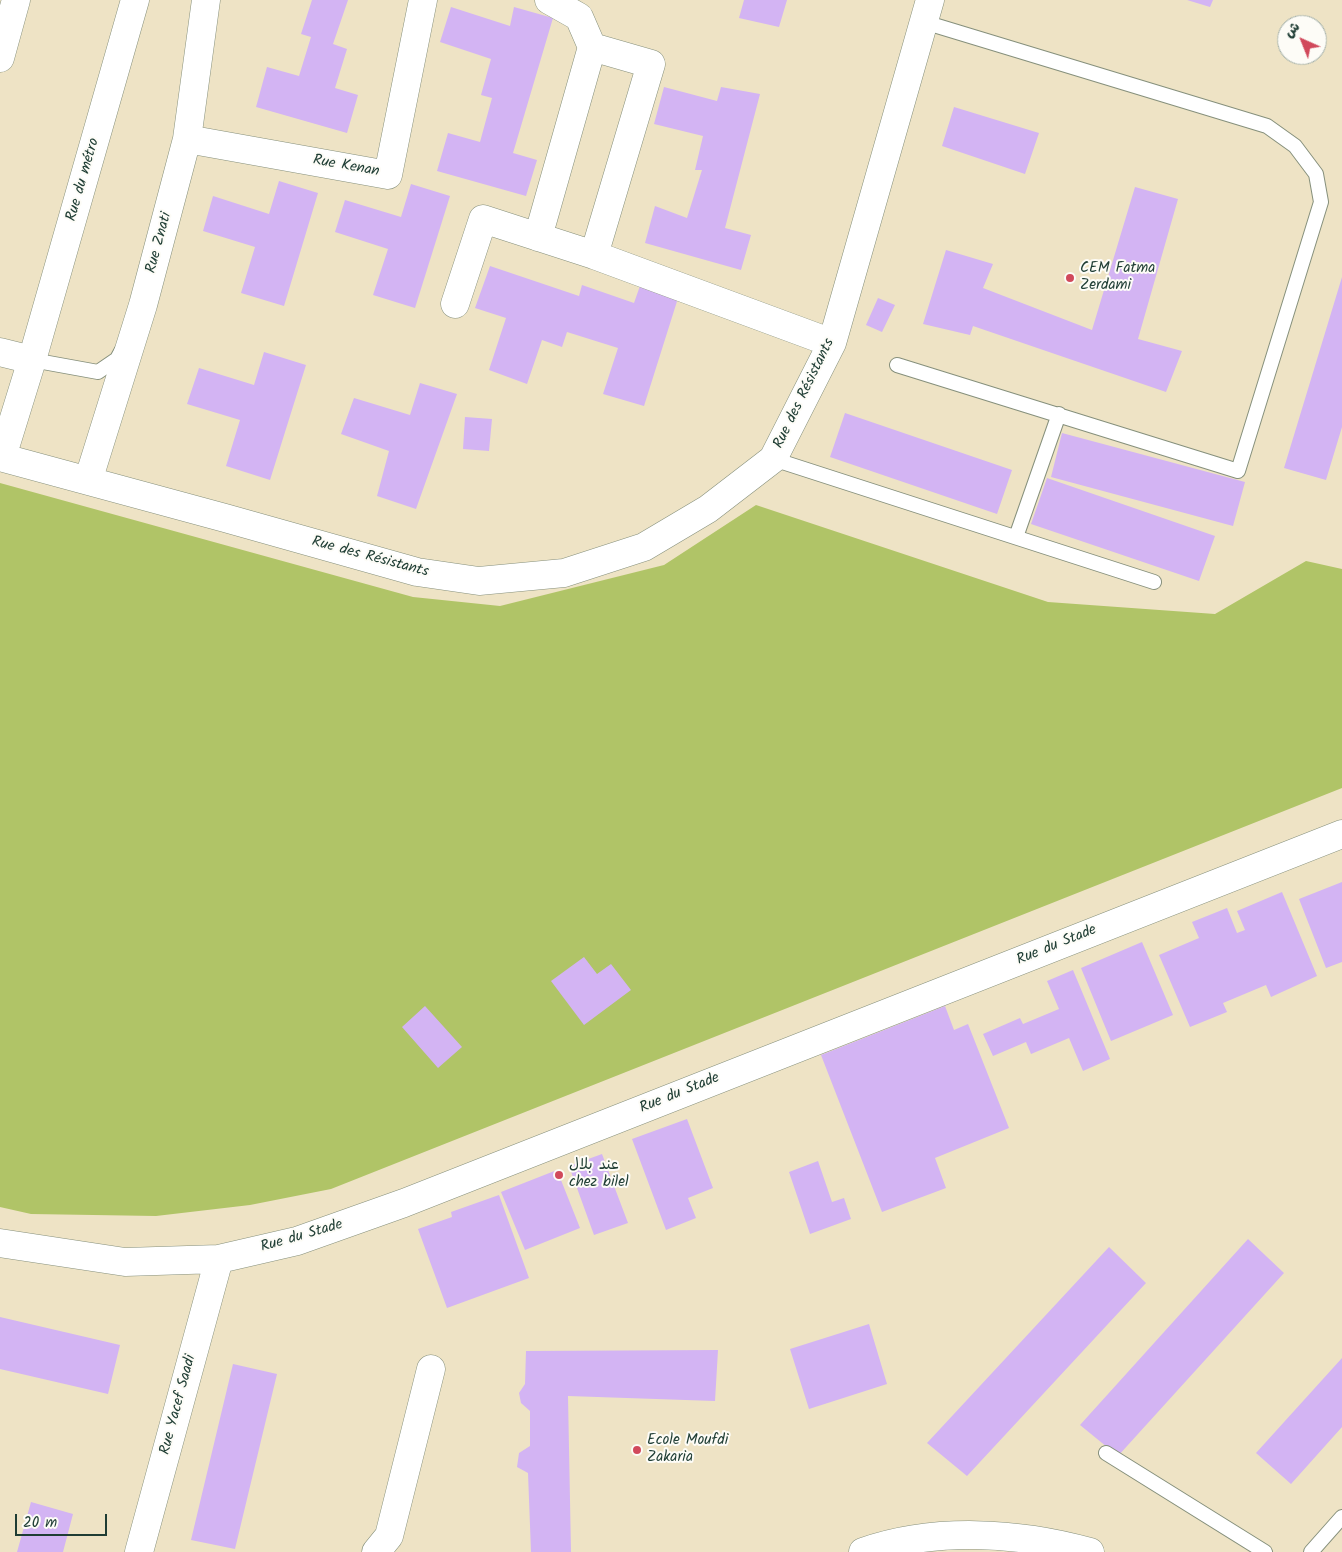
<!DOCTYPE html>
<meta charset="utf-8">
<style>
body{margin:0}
#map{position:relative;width:1342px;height:1552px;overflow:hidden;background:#eee3c5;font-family:Kalam,"Playpen Sans Arabic",sans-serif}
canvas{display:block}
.north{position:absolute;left:1277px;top:15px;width:50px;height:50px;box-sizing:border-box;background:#fdfcf7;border:1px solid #a4b0a9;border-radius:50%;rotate:316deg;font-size:14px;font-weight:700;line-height:20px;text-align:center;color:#1f3d34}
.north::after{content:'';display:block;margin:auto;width:18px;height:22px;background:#d1495b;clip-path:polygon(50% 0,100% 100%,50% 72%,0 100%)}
.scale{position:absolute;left:15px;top:1514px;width:92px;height:22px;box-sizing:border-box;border:2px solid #1f3d34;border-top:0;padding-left:6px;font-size:15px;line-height:18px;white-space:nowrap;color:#1f3d34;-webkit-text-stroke:4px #fdfcf7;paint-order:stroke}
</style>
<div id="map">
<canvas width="1342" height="1552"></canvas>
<div class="north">ش</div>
<div class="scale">20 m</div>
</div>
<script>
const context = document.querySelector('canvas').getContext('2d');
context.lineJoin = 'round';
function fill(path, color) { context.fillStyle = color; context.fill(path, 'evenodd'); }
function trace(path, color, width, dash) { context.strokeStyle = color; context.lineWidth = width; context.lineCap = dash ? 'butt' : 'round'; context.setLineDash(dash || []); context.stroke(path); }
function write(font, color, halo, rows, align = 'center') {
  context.font = font + ' Kalam,"Playpen Sans Arabic",sans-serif'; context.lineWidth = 4; context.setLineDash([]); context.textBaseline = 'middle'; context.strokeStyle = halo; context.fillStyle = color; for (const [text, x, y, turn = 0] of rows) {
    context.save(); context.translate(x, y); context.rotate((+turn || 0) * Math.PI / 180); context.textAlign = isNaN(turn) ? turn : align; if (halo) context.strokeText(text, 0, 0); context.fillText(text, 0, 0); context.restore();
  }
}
const green = new Path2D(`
 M0,483l413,114 87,9 164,-41 92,-60 292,97 167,12 91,-53 36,8v219l-1011,401 -81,16 -94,11 -125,-2 -31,-7z`);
const building = new Path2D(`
 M312,0h36l-15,44 14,5 -12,39 23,7 -11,38 -91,-26 11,-40 32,9 12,-39 -10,-3z
 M744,0h43l-8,27 -40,-9z
 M1187,0h26l-3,7z
 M451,7l59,19 4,-19 39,11 -40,135 24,7 -11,36 -89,-25 11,-38 32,9 12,-44 -11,-3 10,-36 -51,-17z
 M664,87l53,14 4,-14 39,7 -35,134 26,7 -10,35 -96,-27 10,-37 32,12 15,-48h-7l8,-34 -49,-12z
 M954,107l85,26 -14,41 -83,-28z
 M279,181l39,12 -34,113 -43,-13 14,-46 -52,-16 10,-35 56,18z
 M411,184l39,12 -35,112 -42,-13 15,-46 -53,-17 10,-32 56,17z
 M1135,187l43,12 -40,140 44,12 -16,41 -193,-66 -3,9 -47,-11 23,-74 47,14 -10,24 109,42z
 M490,266l89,30 3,-11 52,18 7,-20 38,12 -35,111 -41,-12 15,-46 -51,-16 -5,15 -20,-7 -15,44 -38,-14 17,-52 -31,-10z
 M1342,277v150l-16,53 -42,-12z
 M878,298l17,7 -13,27 -16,-7z
 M264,352l42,13 -36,115 -44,-14 14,-46 -53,-16 12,-36 55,17z
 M420,383l37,11 -41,115 -39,-13 12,-45 -48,-17 13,-36 56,17z
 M845,413l167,57 -15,44 -167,-57z
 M465,417l27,2 -3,32 -26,-2z
 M1062,433l183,49 -12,44 -182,-49z
 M1047,478l168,58 -16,45 -168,-57z
 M1342,882v80l-16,6 -27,-69z
 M1282,892l35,84 -46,21 -5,-12 -43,18 4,9 -37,15 -31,-72 40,-17 -7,-16 35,-14 10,25 8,-3 -8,-19z
 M1142,942l31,73 -62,26 -30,-73z
 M584,957l13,17 14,-10 20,26 -47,35 -33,-44z
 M1073,970l37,89 -27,12 -14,-33 -38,16 -5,-12 -33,14 -10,-22 37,-16 3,6 36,-15 -12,-28z
 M425,1006l37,41 -24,21 -36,-41z
 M945,1006l9,24 14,-6 41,104 -74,30 11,30 -64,24 -61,-157z
 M687,1119l26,69 -25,10 8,20 -30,12 -34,-91z
 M602,1154l26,69 -34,12 -25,-69z
 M818,1161l14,41 12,-4 7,21 -41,15 -21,-62z
 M557,1170l23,58 -55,22 -24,-58z
 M499,1195l30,83 -82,30 -29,-79 34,-12 -1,-5z
 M1248,1239l36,34 -166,183 -38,-31z
 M1109,1247l37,36 -179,193 -40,-33z
 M0,1317l120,28 -12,49 -108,-25z
 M869,1324l18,60 -78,25 -19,-60z
 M718,1350l-3,51 -147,-5 3,156h-40l-3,-79 -11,-6 2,-14 11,-7v-35l-9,-8 -2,-10 6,-9 1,-33z
 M1342,1358v69l-51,57 -35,-31z
 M233,1364l44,10 -42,175 -44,-9z
 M31,1502l42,12 -10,38h-46z`);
const lane = new Path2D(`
 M32,360l66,12 19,-13 5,-9
 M897,365l341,106 83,-269 -5,-28 -21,-28 -28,-20 -343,-104
 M773,459l381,123
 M1016,537l43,-123
 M1106,1453l159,99
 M1311,1552l31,-35`);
const street = new Path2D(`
 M592,47l59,17 -57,191
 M0,58l16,-58
 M187,139l201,36 35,-175
 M538,237l54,-190 -13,-30 -30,-17
 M455,304l28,-85 111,36 238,88
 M0,352l32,8
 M0,457l225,61 192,54 62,9 85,-8 80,-26 64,-38 65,-50 59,-116 98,-343
 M2,457l30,-97 103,-360
 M88,481l55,-176 44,-166 19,-139
 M0,1243l125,19 94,-3 78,-18 107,-38 938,-369
 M139,1552l80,-293
 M376,1552l13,-16 42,-167
 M863,1552c70,-25 156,-20 227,0`);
const markers = [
 [1070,278,5,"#d1495b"],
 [559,1175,5,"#d1495b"],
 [637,1450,5,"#d1495b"]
];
const streetNames = [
 ["Rue Kenan",346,167,10],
 ["Rue du métro",84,180,-74],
 ["Rue Znati",160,243,-75],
 ["Rue des Résistants",805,394,-64],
 ["Rue des Résistants",370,558,15],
 ["Rue du Stade",1057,946,-22],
 ["Rue du Stade",680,1094,-22],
 ["Rue du Stade",302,1237,-16],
 ["Rue Yacef Saadi",179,1405,-75]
];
const poiNames = [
 ["CEM Fatma",1080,269],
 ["Zerdami",1080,286],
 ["عند بلال",569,1166],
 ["chez bilel",569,1183],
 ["Ecole Moufdi",647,1441],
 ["Zakaria",647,1458]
];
fill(green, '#b0c467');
fill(building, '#d3b4f3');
trace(lane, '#86907c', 16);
trace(street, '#86907c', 29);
trace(lane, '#fff', 14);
trace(street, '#fff', 28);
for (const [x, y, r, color] of markers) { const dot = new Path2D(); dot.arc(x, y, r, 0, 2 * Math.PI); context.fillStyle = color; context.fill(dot); trace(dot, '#fdfcf7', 2); }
write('15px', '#1f3d34', '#fdfcf7', streetNames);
write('15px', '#1f3d34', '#fdfcf7', poiNames, 'left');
</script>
